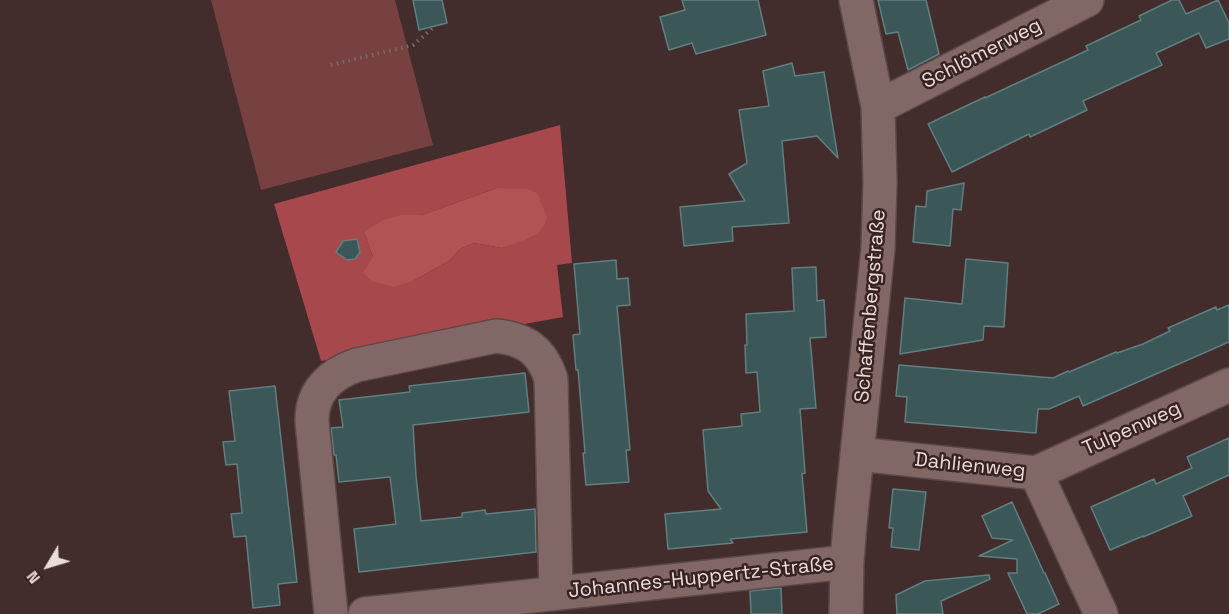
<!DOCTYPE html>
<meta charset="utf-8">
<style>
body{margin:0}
#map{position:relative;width:1229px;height:614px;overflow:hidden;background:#432c2c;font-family:"Space Grotesk",sans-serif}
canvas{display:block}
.north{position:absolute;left:18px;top:536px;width:60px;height:60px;-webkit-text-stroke:4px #382222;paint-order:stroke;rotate:232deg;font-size:16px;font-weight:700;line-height:24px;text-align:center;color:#ebdcdb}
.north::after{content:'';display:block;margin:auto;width:21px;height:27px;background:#ebdcdb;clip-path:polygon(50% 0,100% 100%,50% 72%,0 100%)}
</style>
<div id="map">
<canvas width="1229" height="614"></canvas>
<div class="north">N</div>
</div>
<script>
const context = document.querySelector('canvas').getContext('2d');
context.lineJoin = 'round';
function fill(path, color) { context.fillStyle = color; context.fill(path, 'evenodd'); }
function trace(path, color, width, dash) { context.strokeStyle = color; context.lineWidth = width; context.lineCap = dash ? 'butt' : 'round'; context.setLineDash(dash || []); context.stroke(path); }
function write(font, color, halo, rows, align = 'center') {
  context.font = font + ' "Space Grotesk",sans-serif'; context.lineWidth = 5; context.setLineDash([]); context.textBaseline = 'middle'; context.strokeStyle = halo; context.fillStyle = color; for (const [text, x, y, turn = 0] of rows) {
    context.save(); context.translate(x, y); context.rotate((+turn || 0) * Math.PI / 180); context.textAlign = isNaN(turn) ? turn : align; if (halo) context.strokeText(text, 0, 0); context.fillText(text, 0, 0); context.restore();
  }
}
const green = new Path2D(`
 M211,0h184l38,145 -172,45z`);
const forest = new Path2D(`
 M560,125l12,138 -15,2 6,52 -242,44 -47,-157zM497,188l39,47 -34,13 -28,-5 -14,6 -11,12 -36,20 -40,-24 -9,-25 36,-17h22z`);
const water = new Path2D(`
 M497,188l30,1 10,4 10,24 -3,9 -8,9 -11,5 -23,8 -28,-5 -14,6 -11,12 -36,20 -19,6 -22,-6 -9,-8 10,-16 -9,-25 19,-12 17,-5h22z`);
const building = new Path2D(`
 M413,0h29l5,23 -28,7z
 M682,0h76l8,35 -70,19 -4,-11 -23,7 -9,-33 25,-7z
 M878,0h48l13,54 -31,16 -10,-38 -12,2z
 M1172,0h7l7,14 32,-14 11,23v16l-23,9 -7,-15 -43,20 6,12 -79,36 4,9 -57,27 -1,-3 -77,38 -24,-48 57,-27v1l103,-48 -2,-4 55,-26 -2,-4z
 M792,63l3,13 29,-4 14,86 -21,-22 -35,5 7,82 -57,4 1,14 -49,5 -4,-39 65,-6 -16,-27 18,-11 -8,-53 30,-4 -6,-35z
 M964,183l-3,27 -8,-1 -3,37 -37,-4 3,-36 10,1 1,-16z
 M357,239l3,13 -5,7 -8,1 -11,-8 7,-11z
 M966,259l42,4 -4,64 -20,-1 -1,14 -83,14 5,-56 57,6z
 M616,260l1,19 11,-1 2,27 -13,1 13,144h-4l3,32 -43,3 -3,-32h2l-7,-83h-2l-3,-35 7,-1 -6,-70z
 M816,267l1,34 7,-1 2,37 -16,1 6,70 -16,1 5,64 -3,1 5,58 -77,7 3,4 -65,6 -3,-35 56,-5 -13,-18 -5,-61 39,-4 -1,-12 19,-2 -3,-40 -11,1 -1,-28h2l-1,-31 48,-3 -2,-43z
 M1229,305v37l-146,64 -4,-10 -30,13h-11l-2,24 -131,-11 2,-25 -11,-1 3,-31 154,13 15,-7 1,1 47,-20 1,1 26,-9 27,-13 -2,-3 48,-21 1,3z
 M525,373l4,39 -116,13 3,51 5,45 41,-4v-4l23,-3 1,4 49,-5 1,43 -177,20 -5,-43 42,-5 -6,-47 -51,5 -3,-27h-2l-3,-27 12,-1 -4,-27 71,-8 -1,-6z
 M275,386l22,196 -19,2 2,21 -27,3 -7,-72 -12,1 -3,-23 11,-1 -5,-49 -11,1 -3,-23 12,-1 -6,-50z
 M1229,438v37l-46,21 9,20 -49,21v-1l-33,14 -19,-43 63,-28 2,5 36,-16 -5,-11z
 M893,489l33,3 -7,58 -28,-3 2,-19h-4z
 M1012,502l32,71h1l14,31 -21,10h-11l-19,-41h9v-14l-38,-3 34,-16 -21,-2 -10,-22z
 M989,575l1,4 -49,22 2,13h-46l-1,-19 29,-14z
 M781,588l1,26h-31l-1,-23z`);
const path = new Path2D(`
 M331,65l82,-20 22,-19`);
const minor = new Path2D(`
 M878,107l209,-107
 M858,454l178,19 65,141
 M1036,473l193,-88
 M331,614l-19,-192c-1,-30 18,-48 45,-57l139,-29c30,3 46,15 55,43l5,214
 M365,614l482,-52
 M846,614l1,-52 3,-38 28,-276 2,-66 -2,-75 -22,-107`);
const streetNames = [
 ["Schlömerweg",982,54,-27],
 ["Schaffenbergstraße",871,306,-85],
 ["Tulpenweg",1132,429,-24],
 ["Dahlienweg",970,466,6],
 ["Johannes-Huppertz-Straße",701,578,-6]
];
fill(green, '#774141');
fill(forest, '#a6484c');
fill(water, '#b15255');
fill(building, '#3b5758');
trace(building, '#617f80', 1.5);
trace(minor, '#5b4848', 36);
trace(path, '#7d6868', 4, [1.5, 4.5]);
trace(minor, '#816766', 33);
write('20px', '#ebdcdb', '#382222', streetNames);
</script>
